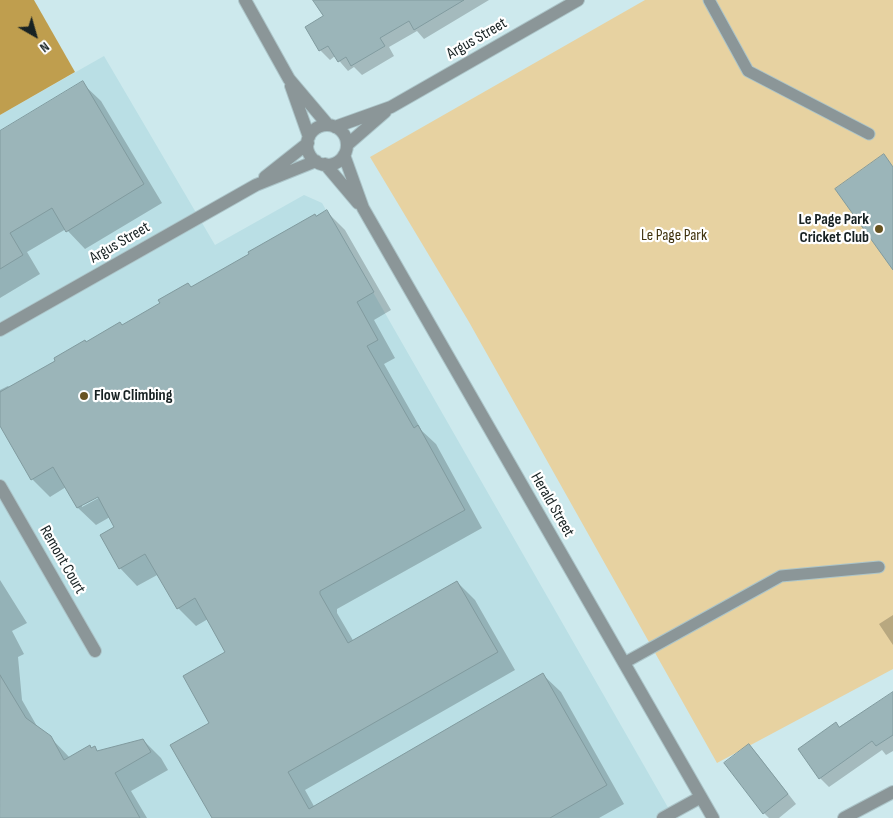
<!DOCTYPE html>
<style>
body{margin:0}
#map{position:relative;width:893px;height:818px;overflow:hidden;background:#cde9ed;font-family:"Sofia Sans Condensed",sans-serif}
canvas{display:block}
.north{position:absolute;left:10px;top:10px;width:50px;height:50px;-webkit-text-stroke:4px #fff;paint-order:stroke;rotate:142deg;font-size:14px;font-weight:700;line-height:20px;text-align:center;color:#182223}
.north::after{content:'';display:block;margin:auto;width:18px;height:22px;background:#182223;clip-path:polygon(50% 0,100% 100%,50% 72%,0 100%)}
</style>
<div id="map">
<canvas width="893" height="818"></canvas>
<div class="north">N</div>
</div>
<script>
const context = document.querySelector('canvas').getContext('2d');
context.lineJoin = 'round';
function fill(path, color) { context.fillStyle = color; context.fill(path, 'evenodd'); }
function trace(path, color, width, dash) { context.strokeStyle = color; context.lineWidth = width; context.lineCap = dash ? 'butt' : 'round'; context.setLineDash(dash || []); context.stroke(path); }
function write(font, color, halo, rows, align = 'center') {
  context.font = font + ' "Sofia Sans Condensed",sans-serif'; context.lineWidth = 4.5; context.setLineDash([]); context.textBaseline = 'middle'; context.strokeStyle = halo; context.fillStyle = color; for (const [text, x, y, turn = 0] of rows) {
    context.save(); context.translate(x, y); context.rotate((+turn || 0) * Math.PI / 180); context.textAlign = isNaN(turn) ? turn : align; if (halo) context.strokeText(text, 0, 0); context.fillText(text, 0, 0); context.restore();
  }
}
const built = new Path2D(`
 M104,56l111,189 89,-50 18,8 352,615h-674v-703z`);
const green = new Path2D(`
 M645,0h248v669l-176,94 -248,-441 -99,-165z`);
const water = new Path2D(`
 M0,0h34l41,72 -75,43z`);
const shadow = new Path2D(`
 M315,0h174l-65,39 -7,-8 -28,16 5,9 -32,19 -8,-8 -6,4 -13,-15 -5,4 -10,-10 -13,-22 18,-11z
 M82,83l19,18 61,102 -77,46 -19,-20 -39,23 13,22 -40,24v-166z
 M327,212l18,18 46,80 -17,10 21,38 -11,6 38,67 14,13 46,84 -145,81v4l17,29 103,-60 18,18 40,70 -210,120 10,18 228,-133 18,17 63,112 -25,14h-386l-2,-95 16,-70 -19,-34 -12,7 -18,-18 -19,-34 -22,12 -17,-18 -4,-41 -6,-10 -14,8 -18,-17 -12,-21 -16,10 -18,-18 -32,-56v-33l8,-4 2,2 76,-45 36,-17zM103,493l1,2 -22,12v-3z
 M0,580l27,43 -15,8 12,23 -6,3 4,43 16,28 12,9 20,21 25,-10 3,4 45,-12 18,18 7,12 -37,21 16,27h-147z
 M893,615v30l-14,-21z
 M893,694v57l-7,4 -4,-5 -53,37 -9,-9 20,-50z
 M749,745l9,10 38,49 -17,14h-10l-5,-5z`);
const building = new Path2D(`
 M313,0h151l-50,30 -5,-9 -29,17 5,8 -34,20 -5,-9 -8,5 -10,-16 -9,5 -14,-24 18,-11z
 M83,81l61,103 -78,48 -14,-24 -42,25 13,22 -23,14v-138z
 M884,154l9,13v103l-58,-81z
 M327,210l47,82 -17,10 21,38 -11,6 47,82 4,-3 47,85 -145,81v3l28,49 109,-62 41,71 -210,120 21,37 234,-136 64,112 -57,33h-338l-42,-73 39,-22 -26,-47 42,-24 -30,-54 -18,11 -32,-55 -26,15 -19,-34 14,-8 -16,-30 -21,11 -24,-41 -22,13 -31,-54v-34l55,-31 -1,-3 31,-18 1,2 34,-20 2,3 38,-22 -2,-3 30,-17 3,4 58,-33 -1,-2 67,-38 1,2z
 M0,675l26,43 25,18 13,24 26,-15 1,3 4,-2 2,5 46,-12 8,13 -36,21 25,45h-140z
 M893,692v43l-17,11 -4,-5 -53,38 -21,-30 38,-27 3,5z
 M749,744l39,50 -25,20 -39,-51z`);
const lane = new Path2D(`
 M709,0l39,71 121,63
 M624,663l157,-87 98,-9`);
const street = new Path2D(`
 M245,0l44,79 39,46
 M291,86l18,51
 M307 145a20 20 0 1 1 40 0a20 20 0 1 1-40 0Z
 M335,127l56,-20 187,-107
 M347,145l38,-33
 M344,155l19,53 350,610
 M325,164l33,39
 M265,177l43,-34
 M0,330l256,-145 60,-24
 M0,486l95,165
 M663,818l38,-21
 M844,818l49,-26`);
const markers = [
 [879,229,5,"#675321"],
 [84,396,5,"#675321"]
];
const streetNames = [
 ["Argus Street",477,39,-30],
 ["Argus Street",120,243,-30],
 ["Herald Street",552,505,60],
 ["Remont Court",62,560,60]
];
const poiNames = [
 ["Le Page Park",869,220],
 ["Cricket Club",869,238],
 ["Flow Climbing",94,396,"left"]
];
const parkNames = [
 ["Le Page Park",674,236]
];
fill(built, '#badfe5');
fill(green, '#e7d2a1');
fill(water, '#bf9e4e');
fill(shadow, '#0003');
fill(building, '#9bb5b9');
trace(building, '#819b9f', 1);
trace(lane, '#acc5c9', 13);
trace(street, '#acc5c9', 14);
trace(lane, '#8b9698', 11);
trace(street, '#8b9698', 12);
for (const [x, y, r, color] of markers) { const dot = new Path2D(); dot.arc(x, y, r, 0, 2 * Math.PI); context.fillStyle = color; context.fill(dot); trace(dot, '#fff', 2); }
write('16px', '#182223', '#fff', streetNames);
write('bold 16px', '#182223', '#fff', poiNames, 'right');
write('16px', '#40320e', '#fff', parkNames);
</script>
